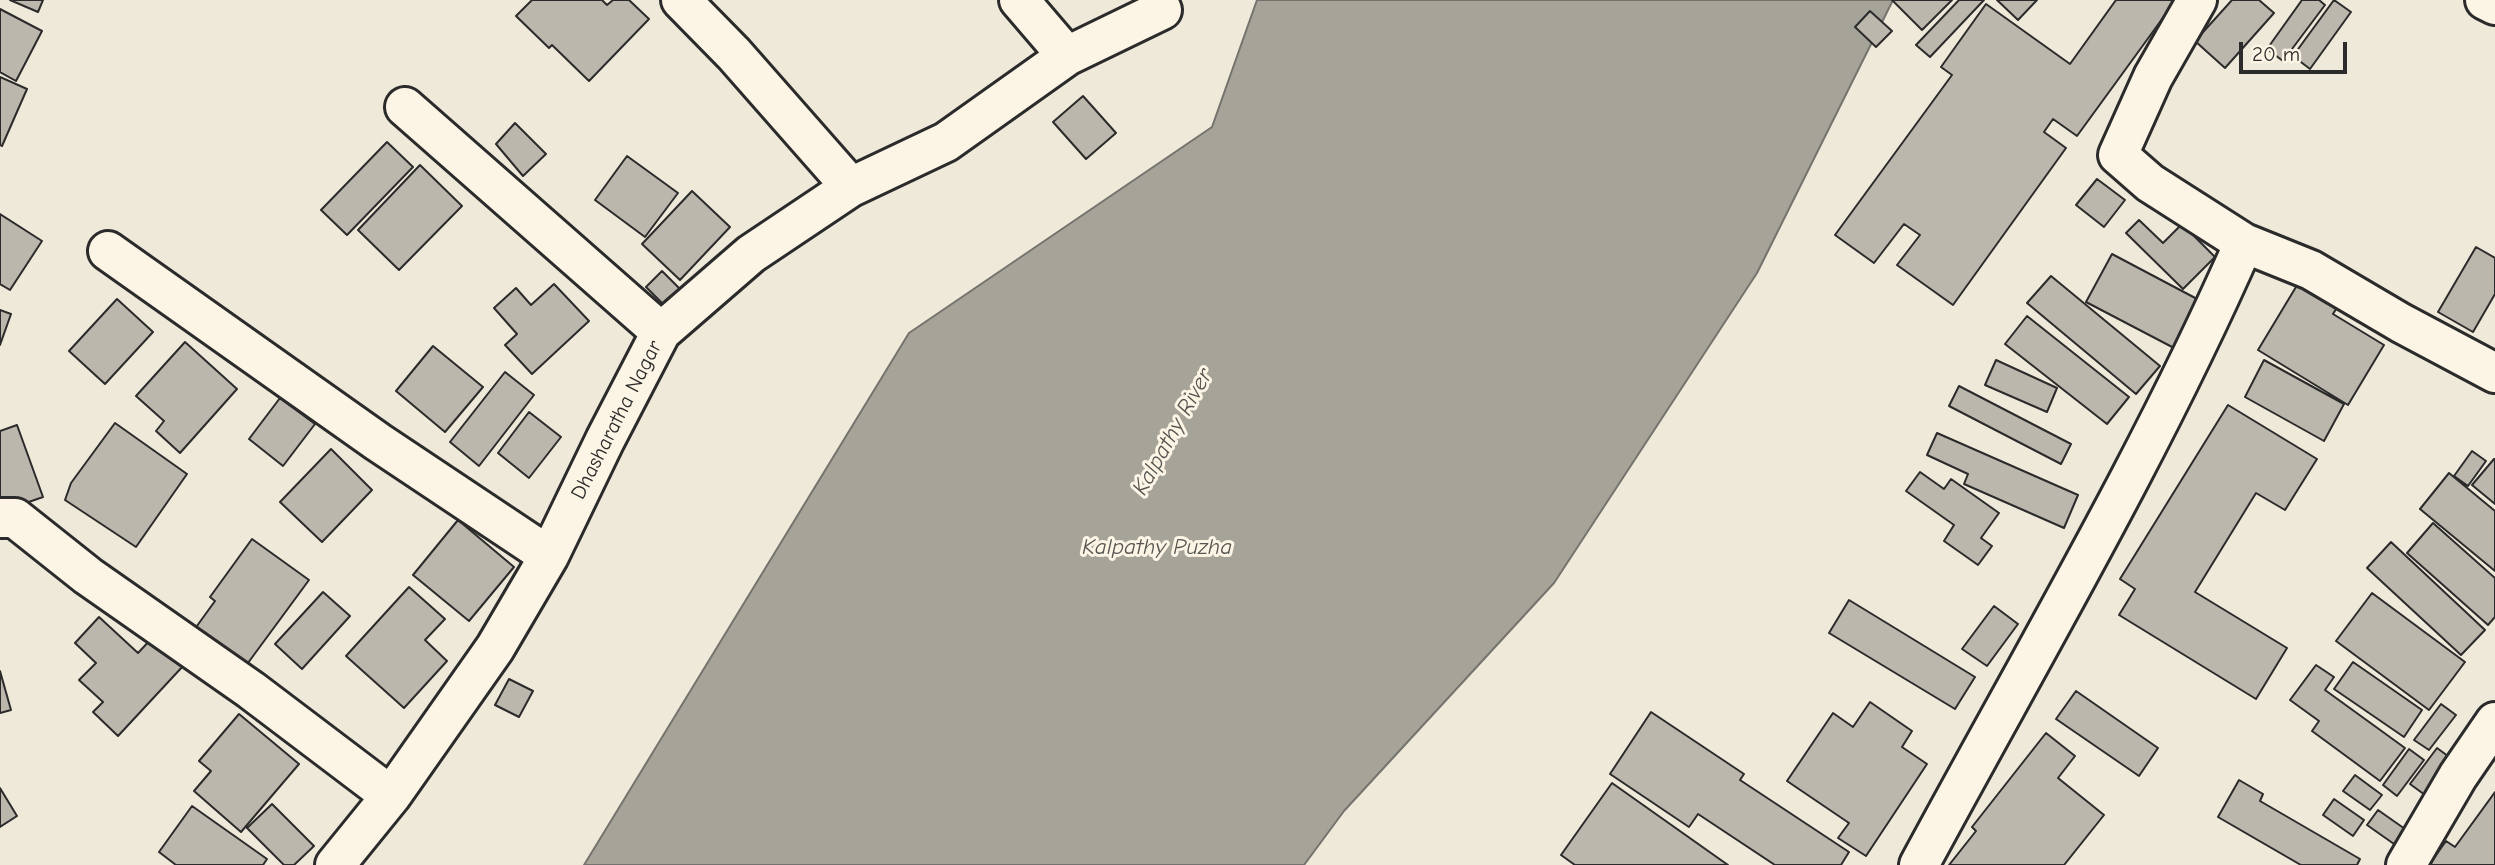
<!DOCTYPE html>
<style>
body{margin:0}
#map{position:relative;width:2495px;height:865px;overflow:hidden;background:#efe9da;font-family:"Comic Neue",sans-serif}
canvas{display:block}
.scale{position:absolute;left:2239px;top:42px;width:108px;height:32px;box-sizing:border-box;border:4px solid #2b2b2b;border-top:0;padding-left:9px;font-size:21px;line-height:24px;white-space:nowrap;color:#2b2b2b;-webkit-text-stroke:5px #fcf5e5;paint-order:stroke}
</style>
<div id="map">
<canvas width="2495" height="865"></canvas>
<div class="scale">20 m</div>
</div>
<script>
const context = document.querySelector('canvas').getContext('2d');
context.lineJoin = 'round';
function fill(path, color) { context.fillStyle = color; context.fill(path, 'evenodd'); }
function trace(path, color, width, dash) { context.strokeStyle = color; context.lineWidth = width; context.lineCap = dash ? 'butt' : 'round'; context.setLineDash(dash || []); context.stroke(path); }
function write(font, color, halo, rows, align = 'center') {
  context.font = font + ' "Comic Neue",sans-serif'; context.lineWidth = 6; context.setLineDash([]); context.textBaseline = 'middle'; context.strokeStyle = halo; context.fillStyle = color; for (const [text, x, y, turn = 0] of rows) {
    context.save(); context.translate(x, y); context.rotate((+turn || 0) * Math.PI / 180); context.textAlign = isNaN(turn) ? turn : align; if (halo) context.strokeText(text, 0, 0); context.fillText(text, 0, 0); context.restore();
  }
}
const water = new Path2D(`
 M1257,0h636l-136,273 -203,310 -210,228 -40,54h-720l325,-532 303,-206z`);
const building = new Path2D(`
 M10,0h33l-5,12z
 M532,0h70l5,5 6,-5h16l20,19 -60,62 -37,-36 -3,3 -33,-32z
 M1892,0h60l-30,30z
 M1959,0h25l-54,57 -14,-12z
 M1997,0h40l-19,20z
 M2116,0h60l-99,136 -24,-17 -9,13 22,16 -113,157 -56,-40 23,-30 -16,-11 -30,39 -39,-28 117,-160 -11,-8 45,-63 84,60z
 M2232,0h27l15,13 -49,55 -30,-27z
 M2302,0h17l6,5 -42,56 -16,-12z
 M2334,0l17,12 -41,57 -17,-13z
 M0,9l42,22 -26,50 -16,-9z
 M1870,11l22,20 -16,16 -21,-20z
 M0,77l27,12 -25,57 -2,-1z
 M1083,96l33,37 -30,26 -33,-37z
 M515,123l31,31 -23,22 -27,-32z
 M387,142l26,25 -66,68 -26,-25z
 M627,156l51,37 -33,44 -50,-37z
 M420,165l42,41 -63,64 -41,-40z
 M2097,179l28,21 -21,27 -28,-22z
 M692,191l38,36 -50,53 -38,-36z
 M0,214l42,27 -32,49 -10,-6z
 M2139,220l24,23 19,-19 33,33 -32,32 -57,-56z
 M2476,247l19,11v36l-22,38 -35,-20z
 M2112,254l87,46 -25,48 -88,-46z
 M662,271l22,22 -16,16 -22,-22z
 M2051,276l109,90 -24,28 -109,-91z
 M2302,277l39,24 -8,13 51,31 -36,60 -90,-55z
 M554,284l35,37 -57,53 -27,-29 12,-11 -23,-26 22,-20 15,17z
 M117,299l36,33 -48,52 -36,-33z
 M0,310l11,4 -11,31z
 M2027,316l102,81 -22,27 -102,-80z
 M185,342l52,47 -57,64 -24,-22 8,-10 -28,-25z
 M433,346l50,41 -38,45 -49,-41z
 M1996,360l61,28 -10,24 -62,-27z
 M2264,360l80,44 -20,37 -79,-44z
 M505,372l29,23 -55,71 -29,-24z
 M1959,386l112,58 -10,20 -112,-58z
 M280,398l35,26 -32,42 -34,-27z
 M2228,405l89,54 -32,51 -29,-17 -61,99 92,56 -31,51 -137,-84 16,-26 -15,-10z
 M529,412l32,25 -32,41 -31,-25z
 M115,423l72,51 -51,73 -71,-47 6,-17z
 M17,425l26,72 -43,15v-81z
 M1937,433l141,62 -14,33 -100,-44 4,-10 -41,-19z
 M331,449l41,41 -50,52 -42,-40z
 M2472,451l14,10 -18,25 -14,-10z
 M2494,459h1v45l-23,-19z
 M1920,472l24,17 7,-10 48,34 -18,25 11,8 -14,19 -34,-24 10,-16 -48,-34z
 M2449,473l46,38v60l-75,-62z
 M458,520l56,47 -45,54 -56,-46z
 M2433,523l62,55v39l-7,8 -81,-72z
 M252,539l57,41 -64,87 -51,-37 21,-29 -5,-4z
 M2391,542l94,88 -24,25 -94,-87z
 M409,587l36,32 -20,21 22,21 -43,47 -58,-52z
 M323,592l27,24 -48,53 -27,-25z
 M2372,593l93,69 -36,48 -93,-69z
 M1849,600l126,77 -20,32 -126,-76z
 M1994,606l24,18 -31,42 -25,-17z
 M99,617l39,36 15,-16 31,28 -66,71 -25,-24 10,-10 -24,-22 17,-17 -21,-20z
 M2353,662l69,48 -18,27 -70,-48z
 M2316,665l18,12 -9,13 80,58 -25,33 -68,-50 7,-10 -29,-21z
 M0,671l11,39 -11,3z
 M509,679l24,12 -14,26 -24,-12z
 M2076,691l82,57 -19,28 -83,-57z
 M1870,702l42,29 -10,16 25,17 -61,92 -28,-18 11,-15 -62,-42 46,-68 20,14z
 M2441,704l15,11 -27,35 -15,-10z
 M1651,712l93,62 -4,6 109,72 -8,13h-66l-77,-51 -9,13 -79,-53z
 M239,714l60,50 -58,68 -47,-41 17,-20 -12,-10z
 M2046,733l29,23 -17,22 46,37 -40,50h-115l27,-34 -4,-4z
 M2437,748l15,11 -27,36 -15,-11z
 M2409,749l15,11 -27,36 -14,-11z
 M2355,775l27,20 -12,15 -27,-19z
 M2239,780l24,14 -3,7 100,58 -3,6h-56l-83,-48z
 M1612,783l116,82h-153l-14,-10z
 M0,788l17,28 -17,11z
 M2495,792v73h-66l17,-24 9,6z
 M2334,799l30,21 -11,16 -30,-21z
 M272,804l42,42 -20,19h-10l-37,-37z
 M192,806l75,53 -4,6h-87l-17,-13z
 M2378,810l27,19 -11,15 -27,-19z`);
const minor = new Path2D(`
 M681,0l53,54 117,133
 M1019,0l48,56
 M2485,0l10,5
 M405,107l256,225
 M2244,243l67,27 90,53 94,50
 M108,251l270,191 171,114
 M0,518h15l73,58 163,114 140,106
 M335,865l56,-69 104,-148 54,-92 56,-116 56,-108 90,-78 100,-67 95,-45 121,-86 95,-46
 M1919,865c111,-206 231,-408 325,-622l-94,-60 -32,-28 35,-78 44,-77
 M2406,865l52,-89 37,-54`);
const streetNames = [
 ["Dhasharatha Nagar",617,420,-63]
];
const waterNames = [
 ["Kalpathy River",1173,432,-61],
 ["Kalpathy Puzha",1157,547]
];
fill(water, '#a6a399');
trace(water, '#75736d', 2);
fill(building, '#bcb7ac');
trace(building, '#2b2b2b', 2);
trace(minor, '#2b2b2b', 44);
trace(minor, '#fcf5e5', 38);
write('21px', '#2b2b2b', '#fcf5e5', streetNames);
write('italic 23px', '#565552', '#fcf5e5', waterNames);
</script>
